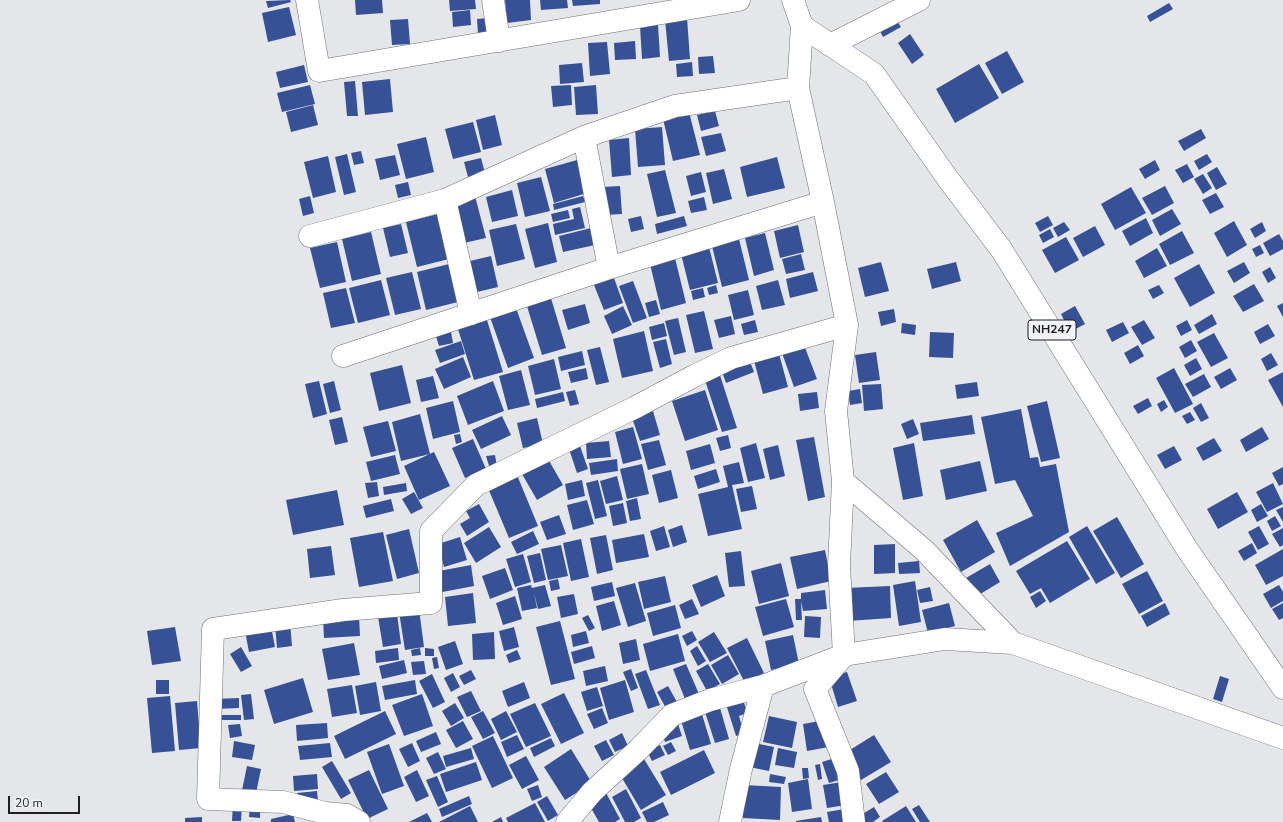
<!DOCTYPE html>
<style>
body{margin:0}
#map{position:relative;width:1283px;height:822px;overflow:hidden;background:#e5e6e9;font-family:"Nunito Sans",sans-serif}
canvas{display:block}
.scale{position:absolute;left:8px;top:796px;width:72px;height:18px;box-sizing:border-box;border:2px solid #1f1f20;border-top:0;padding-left:5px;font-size:12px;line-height:14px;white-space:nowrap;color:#1f1f20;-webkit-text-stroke:3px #f2f3f6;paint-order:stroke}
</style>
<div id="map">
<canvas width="1283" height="822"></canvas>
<div class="scale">20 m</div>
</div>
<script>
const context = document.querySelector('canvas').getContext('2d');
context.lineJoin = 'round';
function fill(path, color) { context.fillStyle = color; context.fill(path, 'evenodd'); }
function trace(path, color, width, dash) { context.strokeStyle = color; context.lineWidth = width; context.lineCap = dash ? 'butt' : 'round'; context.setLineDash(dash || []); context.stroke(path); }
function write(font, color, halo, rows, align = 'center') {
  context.font = font + ' "Nunito Sans",sans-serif'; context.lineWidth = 4; context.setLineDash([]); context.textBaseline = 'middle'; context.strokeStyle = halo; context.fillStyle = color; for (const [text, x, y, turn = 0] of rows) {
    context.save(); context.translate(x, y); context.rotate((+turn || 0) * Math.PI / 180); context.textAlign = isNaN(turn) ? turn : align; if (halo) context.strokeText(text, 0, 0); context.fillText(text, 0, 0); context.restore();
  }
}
const building = new Path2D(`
 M290,0l1,2 -23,6 -2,-7z
 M355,0h27l1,13 -27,2z
 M449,0h26l1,9 -26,2z
 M505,0h25l1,20 -24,3z
 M540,0h27l1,8 -27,2z
 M572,0h28v4l-27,2z
 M1169,3l4,6 -23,13 -3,-6z
 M289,7l7,28 -28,7 -6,-29z
 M470,10l1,15 -18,2 -1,-15z
 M487,18l2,16h-11l-1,-15z
 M687,18l3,41 -21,2 -4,-41z
 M408,19l2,25 -18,1 -2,-25z
 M896,19l5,8 -18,10 -4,-8z
 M658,25l2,32 -18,2 -2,-33z
 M910,34l14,21 -12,9 -14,-21z
 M635,41l1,18 -21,1 -1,-17z
 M607,42l3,32 -20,2 -2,-33z
 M1007,51l17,31 -22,12 -17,-31z
 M713,56l2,17 -16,1 -1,-17z
 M692,62l1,14 -16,1 -1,-13z
 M582,63l2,19 -24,2 -1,-19z
 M979,64l20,34 -44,25 -19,-34z
 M304,65l4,17 -28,6 -4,-16z
 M390,79l3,33 -28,3 -3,-33z
 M355,81l3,35h-11l-3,-34z
 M310,85l5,19 -33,8 -5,-19z
 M571,85l1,20 -19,2 -2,-21z
 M596,85l2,29 -22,1 -2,-28z
 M313,105l5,20 -27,7 -5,-20z
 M715,111l4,15 -18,5 -4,-16z
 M689,112l11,43 -27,6 -10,-42z
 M495,115l7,30 -19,5 -7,-30z
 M473,122l8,30 -28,7 -8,-30z
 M662,127l3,38 -27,2 -3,-38z
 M1201,129l5,9 -22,13 -6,-10z
 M721,133l5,18 -20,5 -5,-19z
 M426,137l8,35 -28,7 -9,-35z
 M629,138l2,37 -19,2 -3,-37z
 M361,151l3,12 -10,2 -3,-12z
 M347,154l9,38 -12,3 -9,-38z
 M1207,154l5,8 -13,8 -5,-9z
 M395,155l5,20 -20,5 -5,-21z
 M328,156l8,36 -23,6 -9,-36z
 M777,157l8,31 -38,9 -7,-30z
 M481,158l4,15 -17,4 -4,-15z
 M577,160l10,33 -33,10 -9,-34z
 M1155,160l5,10 -15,9 -6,-10z
 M1187,164l7,13 -11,6 -8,-13z
 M1217,167l10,17 -11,6 -9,-17z
 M724,169l8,30 -19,5 -7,-31z
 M665,170l11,43 -19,4 -10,-43z
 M701,172l5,20 -15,4 -5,-20z
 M1203,174l9,14 -9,6 -9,-15z
 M541,177l9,34 -25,6 -8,-34z
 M408,182l3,13 -13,3 -3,-13z
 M620,186l2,28 -17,1 -3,-28z
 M1165,186l9,17 -22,12 -10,-17z
 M1131,187l15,26 -31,17 -14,-26z
 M512,190l6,26 -26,6 -6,-25z
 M1216,193l8,14 -14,7 -8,-14z
 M310,196l4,17 -11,3 -4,-17z
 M475,196l11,42 -22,5 -10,-42z
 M583,196l2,6 -31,8 -1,-6z
 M704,197l3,13 -16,3 -3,-12z
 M580,207l5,21 -30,7 -2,-11 21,-5 -2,-10z
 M1172,209l9,15 -21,12 -8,-16z
 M568,210l2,8 -17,4 -2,-8z
 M438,214l11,45 -32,8 -11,-45z
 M641,216l3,13 -13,3 -3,-13z
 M684,216l3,10 -30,8 -2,-10z
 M1048,216l5,9 -13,7 -5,-9z
 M1146,218l7,15 -23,13 -8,-15z
 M1234,221l13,24 -20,12 -13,-24z
 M1064,222l6,8 -12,7 -5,-9z
 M1262,222l4,9 -11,7 -5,-9z
 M548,223l9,39 -22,6 -10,-39z
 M401,224l7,29 -18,4 -7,-29z
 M516,224l9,35 -28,7 -8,-36z
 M798,225l6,27 -24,6 -6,-27z
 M1095,226l10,19 -22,12 -10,-19z
 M591,228l4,17 -32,7 -4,-16z
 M1050,229l4,8 -11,6 -4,-8z
 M1182,231l12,22 -24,12 -11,-21z
 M371,232l10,42 -29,7 -10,-42z
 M765,233l9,37 -20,6 -9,-38z
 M1279,234l4,7v8l-13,7 -7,-13z
 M1066,237l13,23 -24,13 -13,-23z
 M739,239l10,41 -27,7 -10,-41z
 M337,242l9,40 -26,6 -10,-40z
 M708,243l10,40 -28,7 -10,-40z
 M1260,245l4,8 -8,4 -4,-8z
 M1157,248l10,18 -23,12 -9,-17z
 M801,254l4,16 -19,4 -4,-15z
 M491,256l7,31 -21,5 -7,-31z
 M675,258l11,45 -25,7 -11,-46z
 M881,262l8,29 -24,6 -7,-29z
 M956,262l5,19 -29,8 -5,-20z
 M1244,262l6,11 -16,10 -7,-12z
 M449,264l9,38 -32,8 -9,-38z
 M1199,264l16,29 -25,14 -16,-29z
 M1270,267l6,11 -8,5 -6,-11z
 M412,272l9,37 -26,6 -9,-37z
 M813,272l5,19 -28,7 -4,-19z
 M614,278l9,25 -19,7 -10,-25z
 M381,280l9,35 -32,8 -9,-35z
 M778,280l7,25 -23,5 -6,-24z
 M633,281l14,37 -14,5 -14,-37z
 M1254,284l10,17 -21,11 -10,-16z
 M716,285l2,8 -9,2 -2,-7z
 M1159,285l5,8 -11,6 -5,-9z
 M346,288l9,35 -24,5 -8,-35z
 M703,288l2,9 -12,3 -2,-9z
 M748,290l6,25 -20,5 -6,-25z
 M550,295l16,53 -24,7 -16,-52z
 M656,300l4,14 -11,3 -4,-14z
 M1283,303v14l-6,-11z
 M585,304l5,19 -22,7 -6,-20z
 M623,306l9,19 -20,9 -8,-18z
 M1075,306l10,18 -15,8 -9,-18z
 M516,308l18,50 -26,10 -18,-51z
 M894,309l2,13 -15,4 -3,-14z
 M704,311l9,38 -18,4 -9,-38z
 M1212,314l5,10 -18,10 -5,-9z
 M731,316l4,18 -16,4 -5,-18z
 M486,317l17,55 -29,8 -17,-54z
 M678,318l8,34 -12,3 -9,-34z
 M755,320l3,12 -14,3 -3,-11z
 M1144,320l11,18 -13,7 -11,-18z
 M1187,320l5,10 -11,6 -5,-10z
 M1123,322l6,11 -17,9 -6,-12z
 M664,323l3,13 -15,4 -3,-13z
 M902,323l14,2 -1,10 -14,-2z
 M1268,324l7,12 -15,8 -6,-12z
 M644,331l9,40 -31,7 -9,-39z
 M451,332l2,11 -14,3 -3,-10z
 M930,332l24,1 -1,25 -24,-1z
 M1214,333l14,25 -17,9 -14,-25z
 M666,339l6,25 -12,4 -7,-26z
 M1191,340l6,11 -12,7 -6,-11z
 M461,341l4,13 -25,9 -5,-13z
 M804,345l13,34 -23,8 -12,-34z
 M1138,345l6,11 -14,8 -6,-11z
 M600,347l9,35 -13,3 -9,-35z
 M778,350l10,37 -25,7 -10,-37z
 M582,351l3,14 -24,6 -3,-14z
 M876,352l4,28 -21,3 -4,-28z
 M1271,353l7,12 -11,6 -6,-12z
 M463,357l8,20 -27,12 -9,-20z
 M1196,358l6,11 -12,7 -6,-11z
 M554,359l7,30 -26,6 -7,-29z
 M749,359l5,13 -28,11 -5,-14z
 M402,365l9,38 -32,8 -9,-38z
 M586,368l2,11 -17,4 -3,-11z
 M1174,368l19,36 -18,9 -19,-35z
 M1230,368l7,12 -16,9 -7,-12z
 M718,369l19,59 -15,4 -19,-58z
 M521,370l9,35 -22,5 -9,-34z
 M1283,372v35l-15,-27z
 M1204,374l7,13 -18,10 -8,-13z
 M433,376l6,22 -18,4 -5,-22z
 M319,381l8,33 -14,4 -8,-34z
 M334,381l7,29 -11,3 -7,-29z
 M493,381l11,30 -36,14 -11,-29z
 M977,382l2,14 -22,3 -2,-14z
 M881,384l2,25 -19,2 -2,-26z
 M860,389l2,14 -12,2 -2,-14z
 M575,390l4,14 -9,2 -4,-14z
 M705,390l13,40 -33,11 -13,-40z
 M563,392l2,9 -28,7 -2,-9z
 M817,392l2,16 -19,3 -2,-17z
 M1148,398l4,8 -14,8 -5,-8z
 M1164,400l4,7 -7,5 -4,-8z
 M453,401l7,31 -27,7 -7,-31z
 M1047,401l13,57 -19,4 -14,-56z
 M1201,403l8,15 -8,4 -8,-14z
 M1021,409l9,49 8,-1 2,10 16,-3 13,68 -59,34 -14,-33 37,-17 -18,-36 -20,4 -14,-67z
 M653,411l7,24 -20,6 -8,-23z
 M1190,412l5,8 -8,4 -5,-8z
 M420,414l10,40 -29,7 -9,-39z
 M972,415l3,19 -52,7 -3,-18z
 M502,416l9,19 -30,14 -9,-19z
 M342,417l6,25 -13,3 -6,-25z
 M537,418l6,26 -20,4 -6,-25z
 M913,419l6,15 -12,5 -6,-15z
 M388,421l8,30 -25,6 -8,-30z
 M633,427l9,32 -19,5 -8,-32z
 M1262,427l7,12 -23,13 -6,-12z
 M460,434l2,8 -6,2 -2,-9z
 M728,435l3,13 -11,3 -4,-13z
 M814,437l11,60 -17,4 -12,-61z
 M1214,438l8,13 -19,10 -7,-13z
 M473,439l13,30 -21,9 -13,-30z
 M659,440l7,25 -18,5 -7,-26z
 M609,441l2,16 -24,2 -1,-16z
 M579,443l9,26 -11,4 -9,-27z
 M756,443l9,35 -17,4 -8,-34z
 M914,443l9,53 -20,4 -10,-52z
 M710,444l5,19 -24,7 -5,-19z
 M778,445l7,31 -15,4 -7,-31z
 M1174,446l8,14 -17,9 -8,-14z
 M434,452l16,34 -31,14 -15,-34z
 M395,455l5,19 -29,7 -5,-19z
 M495,455l2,12 -7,2 -4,-13z
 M548,459l15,26 -26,15 -15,-26z
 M617,459l1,12 -27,4 -2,-12z
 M980,461l7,30 -41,9 -6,-30z
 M739,462l5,21 -12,2 10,44 -34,7 -10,-42 30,-7 -5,-21z
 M642,464l7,30 -22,5 -7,-30z
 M1283,467v17l-4,2 -7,-13z
 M716,469l4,13 -22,7 -4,-13z
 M671,470l7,28 -19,5 -7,-28z
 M517,475l21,51 -29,12 -21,-50z
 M617,476l6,24 -17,4 -6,-23z
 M582,480l3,16 -17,4 -3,-16z
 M598,480l9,36 -12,3 -9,-36z
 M377,482l2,14 -11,2 -3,-15z
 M406,483l1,8 -23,4 -1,-8z
 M1273,483l10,21 -16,8 -11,-20z
 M752,486l5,23 -16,3 -5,-23z
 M337,490l7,35 -51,10 -7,-35z
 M414,492l9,16 -12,6 -9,-15z
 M1237,492l11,20 -30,17 -11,-20z
 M637,498l4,21 -11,2 -4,-20z
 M391,499l3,12 -28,7 -3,-12z
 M587,500l7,24 -21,6 -6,-25z
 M623,503l4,20 -14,3 -4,-20z
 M479,504l10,18 -22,14 -7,-12 10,-6 -4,-7z
 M1261,504l7,12 -11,6 -6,-12z
 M1283,507v15l-7,-12z
 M559,515l7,19 -19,6 -7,-18z
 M1275,516l6,10 -9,5 -5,-10z
 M1117,517l27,47 -23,14 -28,-47z
 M977,520l18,32 -34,20 -18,-32z
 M682,525l5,17 -14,5 -5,-17z
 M664,526l6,21 -14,4 -6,-20z
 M1087,526l28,47 -19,11 -27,-47z
 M1259,526l10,18 -11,6 -10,-18z
 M489,527l12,20 -25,16 -12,-20z
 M1283,528v17l-3,2 -8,-13z
 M409,529l10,44 -22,6 -11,-44z
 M533,531l6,13 -22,10 -6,-12z
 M383,532l10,49 -34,6 -9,-49z
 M644,534l5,23 -33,6 -4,-23z
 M606,535l7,35 -16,4 -7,-36z
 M460,537l7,23 -23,7 -6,-23z
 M581,539l8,38 -18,4 -8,-38z
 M1067,541l23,38 -40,24 -9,-15 -11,6 -14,-23z
 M1252,543l5,10 -13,8 -6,-10z
 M895,544v29l-21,1v-29z
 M561,545l7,31 -20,4 -7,-31z
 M331,546l4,29 -25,3 -3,-29z
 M1283,549v27l-17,9 -11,-20z
 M825,550l6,31 -34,8 -7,-32z
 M741,551l4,35 -16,1 -4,-34z
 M540,553l6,27 -12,3 -7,-27z
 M523,554l8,28 -16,5 -9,-28z
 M919,561l1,12 -21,1 -1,-11z
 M781,563l8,33 -30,8 -8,-33z
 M990,564l10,18 -23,14 -11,-18z
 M471,565l3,21 -37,7 -3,-21z
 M505,568l8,22 -23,9 -8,-23z
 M1147,571l16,30 -24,13 -17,-30z
 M717,575l8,21 -24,11 -9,-22z
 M665,576l6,26 -27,7 -6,-27z
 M558,579l2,10 -9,2 -2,-10z
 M915,581l6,41 -22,4 -6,-41z
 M612,582l3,14 -21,5 -3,-14z
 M635,583l11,38 -18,6 -12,-39z
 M531,585l1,3 13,-3 6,21 -13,3 -4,-16 3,15 -15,3 -5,-23z
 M1279,585l4,7v9l-12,7 -8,-14z
 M890,586l1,32 -43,3 -2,-33z
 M930,587l3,14 -13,2 -3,-13z
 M825,590l2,19 -24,2 -2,-10 1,19h-6l-1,-21h6v-6z
 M1040,591l6,10 -10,7 -6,-11z
 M473,593l3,30 -28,3 -3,-29z
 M574,594l4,20 -17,4 -4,-21z
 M515,596l7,23 -19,6 -7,-22z
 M692,599l7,15 -14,5 -6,-14z
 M786,599l8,28 -31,9 -8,-29z
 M614,601l7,24 -19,6 -6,-25z
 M949,603l6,23 -27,7 -6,-23z
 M1165,603l5,11 -23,13 -6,-11z
 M1283,603v15l-4,2 -7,-11z
 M675,605l6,23 -28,8 -6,-23z
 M419,609l5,38 -19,3 -6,-38z
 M397,614l4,30 -18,3 -5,-30z
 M588,615l7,13 -6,3 -7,-13z
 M359,616l1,20 -36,2 -1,-20z
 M805,616l16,1 -1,21 -16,-1z
 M560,621l15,58 -24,6 -15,-58z
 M290,623l2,23 -15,2 -2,-23z
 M271,626l4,21 -26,5 -4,-21z
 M175,627l6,34 -29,4 -5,-34z
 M514,627l5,20 -15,4 -5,-20z
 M586,631l3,12 -16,4 -2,-12z
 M692,631l5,9 -10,6 -5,-10z
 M494,632l1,27 -22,1 -1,-26z
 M714,632l13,21 -17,9 -12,-20z
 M678,634l7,27 -35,10 -7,-27z
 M793,635l6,29 -28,6 -6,-29z
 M747,638l17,35 -19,10 -18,-35z
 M636,639l4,21 -17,4 -4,-21z
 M455,641l8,23 -17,6 -8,-23z
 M354,643l6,32 -32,5 -6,-31z
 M592,646l3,12 -21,6 -3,-12z
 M697,646l9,15 -8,5 -8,-15z
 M241,647l11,19 -11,6 -11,-18z
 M398,648l1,12 -23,3 -1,-12z
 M420,648l1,7 -9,1 -1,-6z
 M425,648l9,1v7h-9z
 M517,650l4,9 -12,4 -3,-8z
 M728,655l11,19 -17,10 -11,-19z
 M437,657l2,11 -5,1 -2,-11z
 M404,660l3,13 -25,6 -3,-13z
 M424,661l2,13 -13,1 -2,-13z
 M686,664l13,30 -14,5 -12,-30z
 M708,664l12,20 -13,7 -11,-20z
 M605,666l3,15 -22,5 -3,-15z
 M631,669l7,19 -7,3 -8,-19z
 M471,670l5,9 -12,6 -5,-9z
 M646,670l14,35 -12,4 -13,-35z
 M847,672l10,29 -19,6 -9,-30z
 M453,673l7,14 -9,5 -7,-14z
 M432,674l13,28 -12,6 -14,-27z
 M1220,676l9,3 -7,23 -9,-3z
 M303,678l10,34 -39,12 -10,-34z
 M156,680h13v14h-13z
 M415,680l2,14 -32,6 -3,-14z
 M625,680l9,32 -25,8 -9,-32z
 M376,682l5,29 -21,4 -5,-29z
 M524,682l6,16 -22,9 -6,-16z
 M352,685l5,28 -25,4 -5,-28z
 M668,686l9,16 -11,6 -9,-16z
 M597,687l6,19 -16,5 -6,-19z
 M471,691l10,20 -14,6 -10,-20z
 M564,693l20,40 -23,11 -20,-40z
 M251,694l3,25 -10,1 -3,-25z
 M422,694l11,32 -29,10 -12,-31z
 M170,696l5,55 -23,2 -5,-55z
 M239,698v10l-24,1 -1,-10z
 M743,699l4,14 -8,3 5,18 -8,2 -10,-32z
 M197,701l4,47 -22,2 -4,-47z
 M455,703l9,15 -13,8 -9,-15z
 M535,703l16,33 -25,11 -16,-33z
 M602,708l6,15 -14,6 -7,-15z
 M720,708l9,31 -14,4 -10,-31z
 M385,711l11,23 -51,25 -11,-23z
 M483,711l12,22 -12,6 -12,-22z
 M506,711l11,21 -16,8 -10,-21z
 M701,711l10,33 -21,6 -10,-33z
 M220,715h21v5h-21z
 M769,716l28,6 -5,26 -29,-6z
 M825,720l4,27 -22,4 -4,-27z
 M463,721l10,18 -17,9 -10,-18z
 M327,723l1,15 -31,3 -1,-16z
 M240,724l2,12 -12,2 -2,-13z
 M678,724l4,12 -17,6 -4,-12z
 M436,732l5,12 -20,8 -5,-11z
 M622,733l6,13 -13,6 -6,-12z
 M517,735l7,14 -17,8 -6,-15z
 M874,735l17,27 -30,18 -16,-27z
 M493,736l20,42 -21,10 -20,-42z
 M551,738l4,8 -21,11 -4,-9z
 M606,740l8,15 -12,6 -8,-15z
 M234,741l21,4 -3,15 -20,-3z
 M671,742l5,9 -8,4 -5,-9z
 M330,743l2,14 -32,3 -2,-14z
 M412,743l8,18 -12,6 -9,-18z
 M754,743l20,4 -5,24 -20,-4z
 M389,744l15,42 -22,8 -15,-42z
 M660,745l5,10 -13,6 -5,-10z
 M471,748l3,11 -28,8 -3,-11z
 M778,748l19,4 -3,16 -19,-3z
 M571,749l21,34 -27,17 -21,-33z
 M704,750l11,23 -44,22 -11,-23z
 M438,752l8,17 -12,5 -8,-16z
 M526,756l13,24 -17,9 -13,-24z
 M835,758l7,21 -13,4 -7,-21z
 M644,759l22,36 -25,15 -22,-37z
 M332,761l19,32 -10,6 -19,-32z
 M476,762l6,18 -36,12 -6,-18z
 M820,764l2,15 -4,1 -3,-15z
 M247,766l14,3 -5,24 -14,-3z
 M802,768h6l1,10 -6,1z
 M369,770l19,39 -21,10 -19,-39z
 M417,770l12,26 -13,6 -12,-25z
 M886,772l13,20 -20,12 -13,-20z
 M317,774l1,15 -24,2 -1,-15z
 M770,774l16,3 -2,7 -15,-2z
 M437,776l11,26 -10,5 -12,-27z
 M808,779l4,30 -20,3 -4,-29z
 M842,782l4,23 -19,3 -4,-23z
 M538,785l4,12 -10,4 -5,-12z
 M744,785l37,2 -1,33 -37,-2z
 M626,789l15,29 -7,4h-9l-13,-25z
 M317,791l1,10 -20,2 -1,-10z
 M605,791l15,28 -5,3h-16l-12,-21z
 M469,796l3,8 -30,13 -3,-8z
 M547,796l11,19 -10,6 -11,-19z
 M663,802l6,13 -15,7h-7l-5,-10z
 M233,803l9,1 -1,17h-9z
 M535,803l10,19h-37l-2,-4z
 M250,804l10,1v13l-11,-1z
 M919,805l11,17h-10l-8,-13z
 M470,806l8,16h-39z
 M906,806l10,16h-33l-1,-1z
 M874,807l6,10 -7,5h-15l-2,-4z
 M844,809l2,13h-17l-2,-10z
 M427,813l5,9h-23z
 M293,814l2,8h-24v-3z
 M202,817v5h-17v-4z
 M501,817l2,5h-11z
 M821,817l1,5h-26v-1z`);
const street = new Path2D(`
 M307,0l12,71 420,-71
 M493,0l6,41
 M830,45l89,-45
 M584,137l25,131
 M445,200l26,114
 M310,236l135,-36 139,-63 91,-31 123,-18 4,-62
 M343,356l266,-88 214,-66
 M843,481l81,69 89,93
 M359,822l-12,-7 -22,-2 -42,-11 -75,-3 5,-170 130,-19 88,-7v-72l45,-46 160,-78 58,-31 37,-18 116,-33
 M567,822l25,-30 46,-42 34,-35 38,-15 53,-14 81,-31 -5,-90 4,-84 -7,-70 11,-86 -24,-123 -25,-114
 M730,822l11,-53 22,-83
 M854,822l-6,-51 -33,-82 29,-34 101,-16 68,4 270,95`);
const highway = new Path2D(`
 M793,0l9,26 72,48 74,105 53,70 186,300 96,139`);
const shields = [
 [1052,330,48]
];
const shieldNames = [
 ["NH247",1052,330]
];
fill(building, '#365196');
trace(street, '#6f7072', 23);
trace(highway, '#6f7072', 23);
trace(street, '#fff', 22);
trace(highway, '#fff', 22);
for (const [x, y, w] of shields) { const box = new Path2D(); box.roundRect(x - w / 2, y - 10, w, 20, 3); context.fillStyle = '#f2f3f6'; context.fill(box); trace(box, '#1f1f20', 1); }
write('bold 12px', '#1f1f20', null, shieldNames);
</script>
